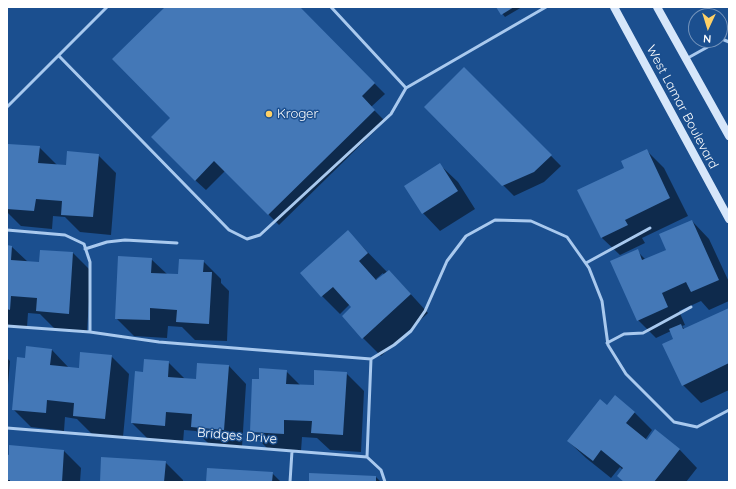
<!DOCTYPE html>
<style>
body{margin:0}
#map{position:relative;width:736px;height:489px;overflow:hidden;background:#1b4f8f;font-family:Quicksand,sans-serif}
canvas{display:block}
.frame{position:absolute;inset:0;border:8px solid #fff;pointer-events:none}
.north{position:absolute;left:688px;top:8px;width:40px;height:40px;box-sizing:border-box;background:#1b4f8f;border:1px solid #7695bc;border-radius:50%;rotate:184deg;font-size:11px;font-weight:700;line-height:16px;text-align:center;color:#fff}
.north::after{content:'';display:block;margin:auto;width:14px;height:18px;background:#ffd166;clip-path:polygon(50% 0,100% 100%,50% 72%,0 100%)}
</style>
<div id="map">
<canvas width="736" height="489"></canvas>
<div class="frame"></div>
<div class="north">N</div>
</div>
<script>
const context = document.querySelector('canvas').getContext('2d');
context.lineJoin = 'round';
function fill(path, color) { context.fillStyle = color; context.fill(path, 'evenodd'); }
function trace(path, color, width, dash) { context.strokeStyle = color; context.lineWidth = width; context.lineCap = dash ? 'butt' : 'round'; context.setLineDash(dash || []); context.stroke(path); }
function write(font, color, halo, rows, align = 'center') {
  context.font = font + ' Quicksand,sans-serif'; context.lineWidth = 3; context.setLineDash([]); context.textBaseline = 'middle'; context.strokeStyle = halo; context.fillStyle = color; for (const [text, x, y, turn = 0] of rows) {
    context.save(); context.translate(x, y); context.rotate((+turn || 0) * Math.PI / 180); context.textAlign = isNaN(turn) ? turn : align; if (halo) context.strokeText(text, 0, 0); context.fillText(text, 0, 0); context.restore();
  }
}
const shadow = new Path2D(`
 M166,7h132l87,87 -14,13 14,14 -106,104 -54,-54 -19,19 -11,-10 -23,-62z
 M497,7h25l-17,10z
 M464,68l97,98 -17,16 -30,14 -89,-89z
 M9,145l30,2 19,19h9l31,-11 18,18 -5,62 -31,-3 -15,-15 -12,-1 -1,13 -31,-3 -14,-14v-45z
 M646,150l18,18 24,48 -46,22 3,5 -25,12 -18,-17 24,-70z
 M440,165l18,17 17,27 -35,22 -17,-18z
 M692,221l17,18 20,43v19l-20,9 -8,-9 -22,10 6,14 -3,1 3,4 44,-21v81l-28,13 -18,-18 -8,-46 -4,-8 -15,7 -18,-18 -1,-69 9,9 21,-10z
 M348,232l39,40 2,-1 17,18 22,24 -47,43 -18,-18 -10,-31 -3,-3 -10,10 -18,-18zM383,273l1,2 -6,6 -2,-2z
 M7,246l5,1 16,15 12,1 33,-10 18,18 -4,60 -32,-2 -15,-15 -12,-1 -1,14 -20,-1z
 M151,259l17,16h11l24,-14 18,18v4l8,8 -2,50 -32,-1 -13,-13 -14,-1 -1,12 -33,-2 -18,-18z
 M52,350l17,18 11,1 31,-13 18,18 -6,63 -31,-3 -15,-15 -12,-2 -1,14 -33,-4 -18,-18 13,-50z
 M7,358l3,3 -3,36z
 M168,362l17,17 12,1 32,-14 17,18 -4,63 -32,-2 -14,-14 -12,-1 -1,13 -33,-2 -18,-18 12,-50z
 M286,371l15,15h14l31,-13 18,18 -3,61 -31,-2 -13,-12 -15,-1 -1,14 -33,-2 -17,-17 9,-52z
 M607,406l27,6 18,18 -7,10 2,1 8,-10 25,19 17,18 -11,14h-62l-1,-12 -3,-3 -9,11 -25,-20 -18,-17z
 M63,450l18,18 -1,14h-73v-27z
 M165,462l18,18v2h-82z
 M272,473l9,9h-74z
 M310,474l66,3 5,5h-71z`);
const building = new Path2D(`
 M165,7h135l75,76 -13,13 13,14 -107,105 -54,-54 -19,20 -44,-44 19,-19 -58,-59z
 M496,7h18l-13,8z
 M464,67l88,88 -18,17 -32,14 -78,-79z
 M8,144l32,2 -2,17 28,2 1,-14 32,3 -6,63 -32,-2 1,-14 -26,-2 -2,12 -27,-2z
 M647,149l23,49 -45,22 3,5 -27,13 -24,-48 47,-22 -3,-7z
 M440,163l18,28 -36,23 -18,-28z
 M692,220l27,60 -28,12 -5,-10 -24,11 6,14 -31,14 -27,-60 28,-12 4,11 24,-10 -7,-16z
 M348,230l20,23 -9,8 17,19 13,-10 22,24 -49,45 -20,-23 9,-9 -18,-20 -12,10 -21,-24z
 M7,245l5,1 -1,14 28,2 1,-12 33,2 -4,62 -33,-3 1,-13 -26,-2 -1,14 -3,-1z
 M118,256l34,2 -1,15 27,1 1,-15 25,1 -1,12h9l-3,52 -33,-2 1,-12 -27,-2v12l-35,-1z
 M729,308v55l-47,23 -20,-42 11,-5 -4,-10 12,-5 2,5z
 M26,346l26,3 -2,16 29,3 1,-16 32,3 -7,64 -32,-3 1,-13 -27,-3 -1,13 -34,-3 5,-53 8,1z
 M144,359l25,2 -1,16 28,2 1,-16 32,2 -5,65 -33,-3 1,-13 -26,-2 -1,14 -34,-3 4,-52 8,1z
 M259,368l28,2 -1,14 28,1v-15l33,2 -4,63 -32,-2 1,-12 -28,-1v14l-34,-2 2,-53h7z
 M615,395l20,17 -9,11 21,17 8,-11 25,20 -26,33h-30l-7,-6 6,-8 -22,-18 -8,11 -26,-20 33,-42 7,6z
 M9,445l55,5 -2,32h-52v-2h-3v-26l2,1z
 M101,457l65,4 -2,21h-64z
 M207,468l66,4 -1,10h-66z
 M309,473l67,3v6h-67z`);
const lane = new Path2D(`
 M331,7l75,81 140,-81
 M59,56l170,174 18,9 13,-4 131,-121 15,-26
 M686,59l36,-20 7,3
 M7,107l100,-100
 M7,230l58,5 19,9 6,18v70
 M85,249l22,-7 18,-2 52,3
 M586,263l64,-35
 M7,326l83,6 69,10 212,17 23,-14 17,-14 14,-20 22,-50 19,-25 29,-16 36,1 36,16 22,31 13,33 6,44 18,29 48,48 23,5 32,-17
 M607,343l17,-9 19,-1 48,-26
 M7,428l360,29 4,-98
 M367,457l14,13 4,12
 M290,482l2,-31`);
const secondary = new Path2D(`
 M614,7l115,212
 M657,7l72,129`);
const markers = [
 [269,114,4,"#ffd166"]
];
const streetNames = [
 ["West Lamar Boulevard",682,107,62],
 ["Bridges Drive",237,436,5]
];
const poiNames = [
 ["Kroger",277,114]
];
fill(shadow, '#0007');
fill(building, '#4478b7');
trace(lane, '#a9c9ee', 3);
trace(secondary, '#d6e6fa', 8);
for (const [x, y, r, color] of markers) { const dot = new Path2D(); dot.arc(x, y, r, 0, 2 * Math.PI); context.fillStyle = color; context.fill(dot); trace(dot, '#1b4f8f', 1.5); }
write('13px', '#fff', '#1b4f8f', streetNames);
write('13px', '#fff', '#1b4f8f', poiNames, 'left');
</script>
